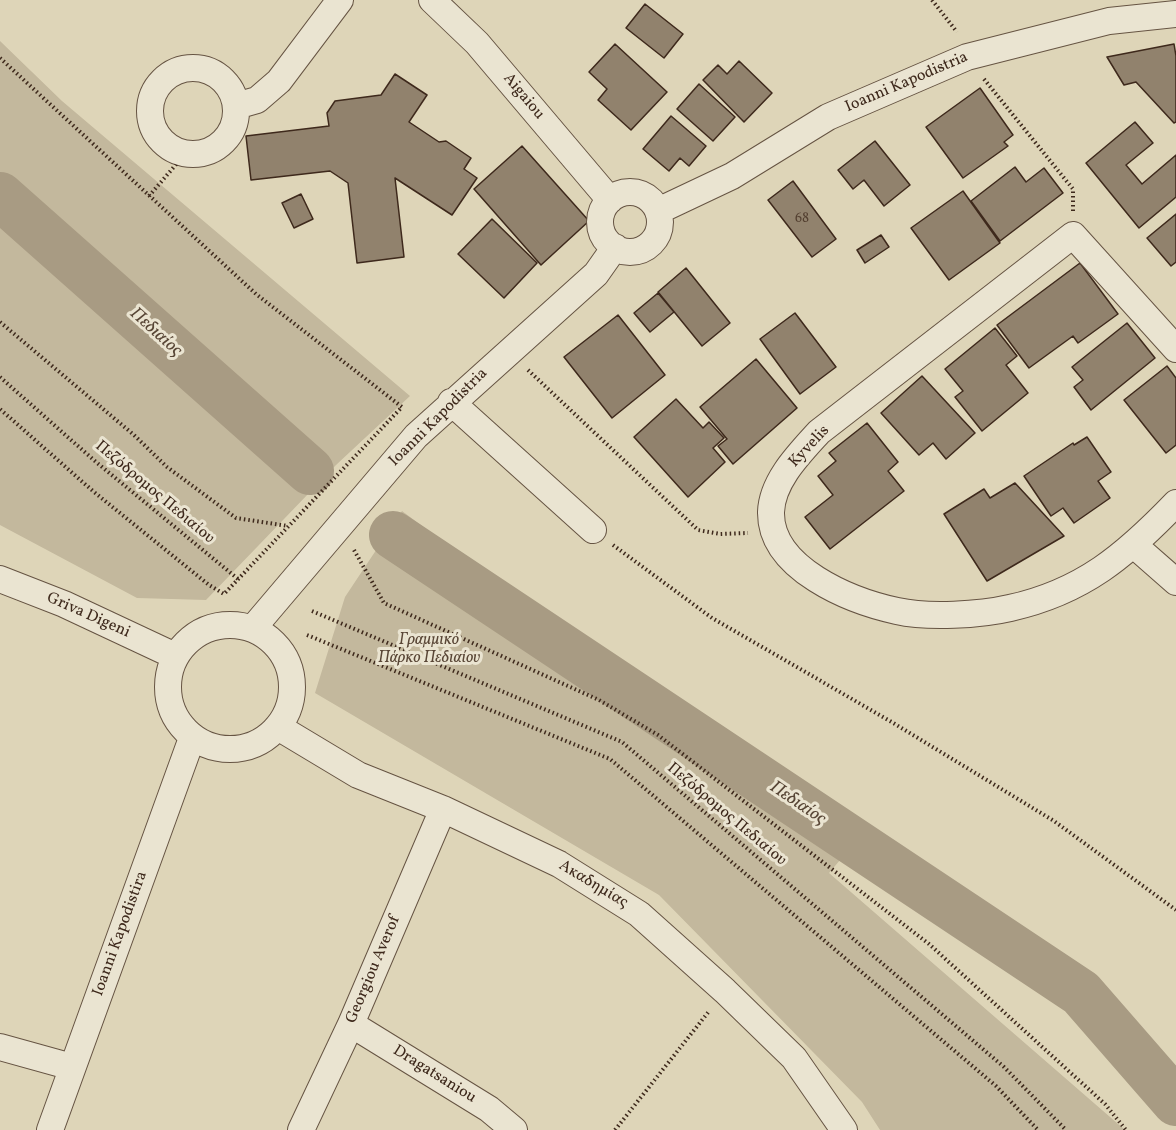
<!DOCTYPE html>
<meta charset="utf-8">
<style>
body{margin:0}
canvas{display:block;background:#ded5b8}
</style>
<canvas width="1176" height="1130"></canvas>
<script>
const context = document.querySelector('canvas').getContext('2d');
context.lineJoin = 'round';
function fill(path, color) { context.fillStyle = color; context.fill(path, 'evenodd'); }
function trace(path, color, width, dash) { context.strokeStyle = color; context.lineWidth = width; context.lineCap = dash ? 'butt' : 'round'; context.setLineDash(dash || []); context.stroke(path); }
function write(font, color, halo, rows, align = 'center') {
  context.font = font + ' Vollkorn,serif'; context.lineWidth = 6; context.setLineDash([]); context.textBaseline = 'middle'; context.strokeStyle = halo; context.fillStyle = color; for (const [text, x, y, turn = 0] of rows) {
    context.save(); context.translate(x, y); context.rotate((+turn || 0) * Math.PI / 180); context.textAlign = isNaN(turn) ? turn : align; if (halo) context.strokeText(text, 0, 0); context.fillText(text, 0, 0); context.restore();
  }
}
const green = new Path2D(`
 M0,41l62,60 348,295 -74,69 -130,135 -69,-2 -137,-73z
 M402,511l450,335 -23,27 296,257h-245l-18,-28 -203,-207 -344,-202 30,-96z`);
const river = new Path2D(`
 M0,196l310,275
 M393,535l688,458 95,109`);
const building = new Path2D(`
 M645,4l38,30 -19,24 -38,-30z
 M615,44l52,48 -36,38 -33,-30 9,-11 -18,-17z
 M1174,44l2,12v66l-2,1 -38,-41 -12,3 -17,-28z
 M739,61l33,32 -28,29 -41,-42 15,-15 9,9z
 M395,74l32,21 -18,27 30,20 7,-1 25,17 -7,11 13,9 -25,37 -57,-37 9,79 -47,6 -9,-80 -18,-12 -79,9 -5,-44 83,-10 -2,-13 8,-12 46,-6z
 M699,84l36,33 -22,24 -36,-32z
 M980,88l33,47 -9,7 4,4 -45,32 -37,-51z
 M671,116l35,30 -17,20 -9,-8 -11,13 -26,-22z
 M1135,122l18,21 -27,22 16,19 34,-29v42l-37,31 -53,-65z
 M875,141l35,44 -26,21 -20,-26 -11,9 -15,-19z
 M522,146l67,75 -48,44 -67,-76z
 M1015,167l11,15 18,-14 19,25 -63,48 -29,-40z
 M793,181l43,58 -24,18 -44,-57z
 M963,191l37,52 -51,37 -38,-52z
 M301,194l12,25 -19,9 -12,-25z
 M1176,214v48l-5,4 -24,-28z
 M492,219l45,44 -33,35 -46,-44z
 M881,235l8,12 -24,16 -8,-13z
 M1080,263l38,51 -40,29 -5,-7 -44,32 -32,-43z
 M686,268l44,55 -28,23 -44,-54z
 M658,293l16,19 -24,20 -16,-19z
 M795,313l41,54 -36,27 -40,-55z
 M618,315l47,60 -53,43 -48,-61z
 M1127,323l28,35 -64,52 -17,-23 9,-7 -11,-13z
 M995,328l22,28 -11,9 22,28 -46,38 -27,-34 8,-6 -18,-22z
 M756,359l41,49 -64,56 -15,-18 9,-7 -27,-32z
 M1167,366l9,12v67l-10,8 -42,-53z
 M922,376l53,57 -29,26 -13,-16 -14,12 -38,-42z
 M676,399l27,29 6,-6 15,16 -11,10 12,14 -37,35 -54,-60z
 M867,423l31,39 -10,9 16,20 -74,58 -25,-32 28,-22 -15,-19 18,-15 -7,-8z
 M1087,437l24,35 -13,9 12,17 -36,25 -11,-15 -12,8 -27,-40 49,-33 1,2z
 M1015,483l49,53 -77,45 -43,-67 40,-25 6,9z`);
const path = new Path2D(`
 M932,0l25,32
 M0,58l256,236 146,113 -178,187 -15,-9 -115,-93 -94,-83
 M984,79l89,110v22
 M149,196l36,-42
 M0,322l134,113 33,32 69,51 52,8
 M528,370l170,160 22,4 28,-1
 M0,377l96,85 142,117
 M613,545l99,73 178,103 164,100 122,89
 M354,550l30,53 215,97 59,35 271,209 176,160 21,26
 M312,611l310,131 382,325 62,63
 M307,635l303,124 386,327 42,44
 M615,1130l95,-120`);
const minor = new Path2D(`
 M432,0l45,43 133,157
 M150 111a43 43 0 1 1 86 0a43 43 0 1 1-86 0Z
 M236,106l21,-6 22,-19 61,-81
 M600 222a30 30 0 1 1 60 0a30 30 0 1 1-60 0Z
 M658,211l74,-35 96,-59 139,-60 142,-36 67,-7
 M1176,349l-103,-114 -254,197c-20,22 -47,49 -48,80 -1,57 80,89 126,99 31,7 83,4 113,-3 73,-16 116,-53 166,-105
 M451,402l142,128
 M1135,546l41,36
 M0,579l64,25 111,52
 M168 687a62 62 0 1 1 124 0a62 62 0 1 1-124 0Z
 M253,628l163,-192 180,-162 19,-27
 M278,727l80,48 85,34 116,55 80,50 86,77 69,67 50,72
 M351,1024l138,85 25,21
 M0,1047l72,20
 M50,1130l142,-392
 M301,1130l50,-106 92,-215`);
const numberNames = [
 ["68",802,219]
];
const streetNames = [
 ["Ioanni Kapodistria",907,83,-23],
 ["Aigaiou",523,97,50],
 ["Ioanni Kapodistria",439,418,-45],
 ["Kyvelis",810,447,-47],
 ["Πεζόδρομος Πεδιαίου",154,493,40],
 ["Griva Digeni",88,616,24],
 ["Πεζόδρομος Πεδιαίου",726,815,40],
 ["Ακαδημίας",593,885,31],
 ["Ioanni Kapodistira",121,934,-70],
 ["Georgiou Averof",374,970,-67],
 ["Dragatsaniou",434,1075,32]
];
const parkNames = [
 ["Γραμμικό",429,641],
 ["Πάρκο Πεδιαίου",429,659]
];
const waterNames = [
 ["Πεδιαίος",155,333,42],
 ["Πεδιαίος",797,804,34]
];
fill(green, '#c3b89d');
trace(river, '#a89b83', 48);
fill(building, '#91826d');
trace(building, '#3e291c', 1.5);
trace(minor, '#665443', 28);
trace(path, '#3e291c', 4, [1.5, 3]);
trace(minor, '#eae4d1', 26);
write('14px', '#533f30', null, numberNames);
write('16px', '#3e291c', '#eae4d1', streetNames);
write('italic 16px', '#594636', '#eae4d1', parkNames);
write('italic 18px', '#584636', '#eae4d1', waterNames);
</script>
